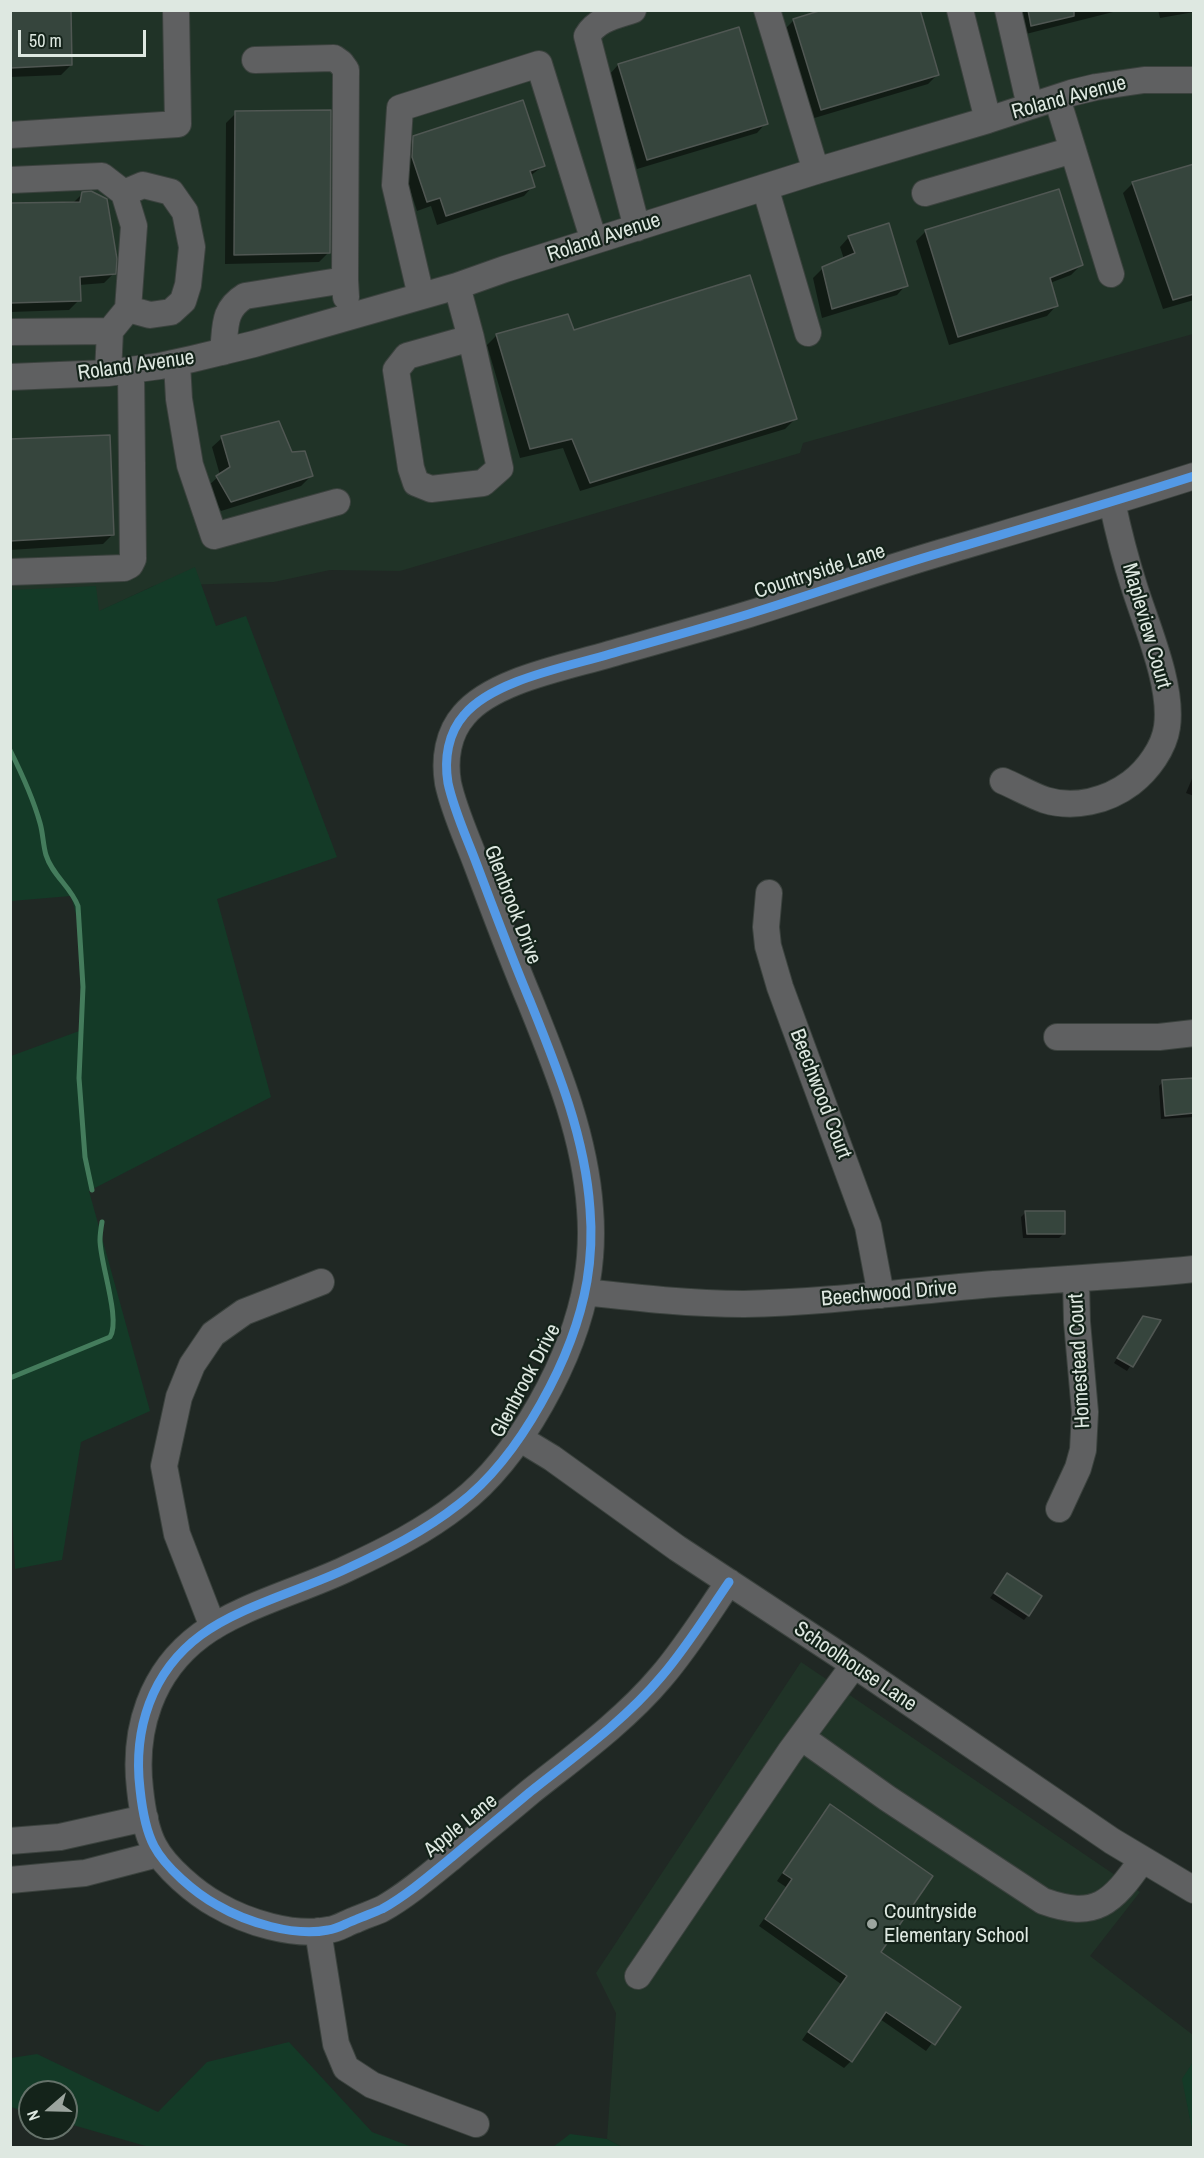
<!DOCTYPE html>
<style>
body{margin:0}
#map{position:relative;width:1204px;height:2158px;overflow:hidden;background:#202824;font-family:"Archivo Narrow",sans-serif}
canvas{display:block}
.frame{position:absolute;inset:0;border:12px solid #dee8e1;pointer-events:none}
.north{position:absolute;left:18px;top:2080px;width:60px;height:60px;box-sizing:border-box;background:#14231a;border:2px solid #65726a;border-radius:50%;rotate:250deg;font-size:16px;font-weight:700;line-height:24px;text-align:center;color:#dee8e1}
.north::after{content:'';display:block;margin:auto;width:21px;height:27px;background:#9ca59f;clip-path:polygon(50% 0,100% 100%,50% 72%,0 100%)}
.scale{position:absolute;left:18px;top:30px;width:128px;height:27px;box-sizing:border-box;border:3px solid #dee8e1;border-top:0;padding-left:8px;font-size:18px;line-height:21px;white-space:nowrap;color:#dee8e1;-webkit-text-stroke:4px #14231a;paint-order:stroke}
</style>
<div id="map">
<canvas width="1204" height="2158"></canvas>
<div class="frame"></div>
<div class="north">N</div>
<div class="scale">50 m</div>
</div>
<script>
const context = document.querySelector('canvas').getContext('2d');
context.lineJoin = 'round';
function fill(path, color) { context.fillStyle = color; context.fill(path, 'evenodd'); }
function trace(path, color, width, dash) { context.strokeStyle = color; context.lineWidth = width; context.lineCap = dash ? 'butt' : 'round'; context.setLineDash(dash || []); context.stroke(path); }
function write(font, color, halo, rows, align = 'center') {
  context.font = font + ' "Archivo Narrow",sans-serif'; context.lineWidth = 4.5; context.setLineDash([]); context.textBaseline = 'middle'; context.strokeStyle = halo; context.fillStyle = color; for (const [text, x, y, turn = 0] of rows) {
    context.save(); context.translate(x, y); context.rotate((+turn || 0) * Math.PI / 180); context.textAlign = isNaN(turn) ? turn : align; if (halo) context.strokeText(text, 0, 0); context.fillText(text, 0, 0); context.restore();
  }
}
const built = new Path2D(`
 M10,11h1183v323l-390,109 -3,10 -400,118 -70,-1 -56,12 -121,4 -55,26 -87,-20z
 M801,1662l339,230 -50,64 103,79v27l-10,17 10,56v12h-571l-15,-8 9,-126 -20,-40z`);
const green = new Path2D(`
 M195,567l21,59 30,-10 91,241 -120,42 54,198 -182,94 61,220 -69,31 -19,118 -47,9 -5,-88 1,-425 71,-26 -4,-108 -7,-26 -60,5v-311l85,-4 3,25z
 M289,2042l83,90 40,15h-263l-83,-24v-31h-36v21l-19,-6v-49l26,-4 121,58 49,-50z
 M1193,2062h1l-1,73 -11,-56z
 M570,2134l37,5 15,8h-69z`);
const shadow = new Path2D(`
 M10,10l61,55 -10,10 -51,2z
 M1017,10h104l-99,25z
 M1158,10h36v2l-34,6z
 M794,20l144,54 -10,10 -117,35 -27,-89z
 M618,65l148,58 -9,10 -120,36 -28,-94z
 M236,113l93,139 -10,10 -94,2 1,-141z
 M414,137l129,29 -13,10 3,10 -9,10 -87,29 -6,-19 -14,5 -14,-43 1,-21z
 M1194,165v135l-31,9 -40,-116 9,-9z
 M83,193l31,80 -10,10 -25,2v15l-10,10 -59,2v-107l63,-2z
 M926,231l155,34 -10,10 -21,8 6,23 -9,10 -98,29 -33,-104z
 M849,237l57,48 -9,10 -75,23 -9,-40 10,-10 21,-9 -4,-12z
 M573,332l222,87 -10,10 -205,62 -17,-43 -43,10 -33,-113 10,-10z
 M222,438l69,16 20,22 -10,10 -80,25 -14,-24 13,-12 -8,-28z
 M10,440l103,94 -10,10 -93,6z
 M1194,774v22l-8,-3z
 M10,949l2,41 -2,2z
 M1194,1080v37l-33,2 -2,-33 4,-4z
 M1026,1212l38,21 -5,5h-36l-2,-21z
 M1143,1318l16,3 -32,50 -13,-8z
 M1007,1575l21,40 -4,5 -34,-22z
 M830,1806l48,146 80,56 -32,43 -46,-32 -29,42 -7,7 -42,-28 39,-56 -82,-58 27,-39 -9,-6 46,-68z`);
const stream = new Path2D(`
 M10,750c12,24 23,48 30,73 3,10 3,22 6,32 6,20 25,32 32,51l5,81 -4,91 6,79 7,33
 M10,1378l100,-41c11,-17 -10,-74 -10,-97 0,-6 1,-12 2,-18`);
const building = new Path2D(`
 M10,10h61l1,55 -62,3z
 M822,10h98l19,65 -118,35 -28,-91z
 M1028,10h46v6l-43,10z
 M739,27l29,97 -121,36 -29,-96z
 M523,100l22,66 -15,5 5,16 -89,29 -6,-18 -13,4 -15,-45 1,-21z
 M331,110l-1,143 -96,2 1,-144z
 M1194,164v130l-21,6 -41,-118z
 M1059,189l24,76 -33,13 8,28 -100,31 -33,-107z
 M91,191l16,8 10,60 -1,15 -36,3 1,24 -71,2v-100l70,-1 2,-10z
 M889,223l19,63 -76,23 -10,-42 33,-14 -7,-17z
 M750,275l47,144 -207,64 -18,-44 -42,10 -34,-115 72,-20 6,16z
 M279,421l13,31 13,-1 8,25 -82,26 -15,-26 14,-9 -9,-31z
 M110,435l4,100 -104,6v-102z
 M1194,1078v35l-29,3 -3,-36z
 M1025,1211h40v23h-38z
 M1143,1316l18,4 -28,47 -16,-9z
 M1007,1573l35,23 -13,20 -35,-23z
 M830,1804l103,72 -52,76 80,55 -26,38 -49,-33 -34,50 -44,-30 39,-56 -82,-57 27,-40 -9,-6z`);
const minor = new Path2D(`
 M633,10c-18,6 -36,9 -46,26l50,192
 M767,10l49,161
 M960,10l28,110
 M1008,10l22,96
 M255,60l79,-2 7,5 5,7 -1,210
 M1057,98l54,176
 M10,135l168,-11 -2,-114
 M10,180l92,-4 22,17 10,33 -6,83 -18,22 -2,42
 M765,187l43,146
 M124,193l19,-8 28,7 14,20 7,35 -4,38 -5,16 -12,11 -21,3 -22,-6
 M925,193l148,-43
 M457,286l14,52 29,130 -17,15 -52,6 -15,-6 -5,-15 -15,-98 11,-14 64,-18
 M421,296l-26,-111 5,-77 139,-44 55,177
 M10,332l100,-1
 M223,352c3,-24 -1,-42 22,-56l100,-16 1,17
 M177,363l2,36 11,66 24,71 123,-34
 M10,377l98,-4 52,-7 32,-7 62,-15 203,-58 48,-17 311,-98 172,-51 83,-27 25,-6 48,-7h50
 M10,572l114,-4 6,-3 3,-6 -2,-189
 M1003,781c14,6 28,14 42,19 29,9 62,1 86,-17 17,-13 33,-35 36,-56 6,-42 -21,-102 -33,-141 -9,-28 -16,-56 -22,-84
 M769,893l-3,34 2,19 12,41 88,239 13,69
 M1057,1037h102l35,-4
 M585,1292c53,6 106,12 159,12 84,-2 167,-13 250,-20 66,-5 133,-8 200,-15
 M519,1438l33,20 125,90 179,118 256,175 82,49
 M1059,1509l19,-41 5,-18 2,-38 -8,-90 -1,-42
 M729,1582c-22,32 -43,66 -68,95 -36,43 -87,80 -131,115 -26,22 -52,43 -78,65 -22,18 -45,38 -70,52 -9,4 -18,7 -27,11 -9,3 -17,9 -27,10 -34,7 -82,-8 -111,-25 -22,-12 -52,-38 -63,-59 -9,-17 -12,-38 -14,-57 -7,-59 11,-117 61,-154 37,-28 101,-45 145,-66 39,-18 79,-38 113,-65 61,-47 115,-147 128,-223 4,-24 5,-48 3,-72 -5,-73 -33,-141 -60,-208 -19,-45 -36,-91 -53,-136 -10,-27 -23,-54 -29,-82 -4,-24 0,-50 16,-68 29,-35 103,-48 146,-61 46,-13 93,-26 139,-40 65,-20 129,-43 194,-62 84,-25 167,-49 251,-76
 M213,1627l-36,-93 -13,-68 15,-69 13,-32 21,-31 31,-22 77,-30
 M801,1737l86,61 156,103c53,19 69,2 99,-41
 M10,1841l50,-4 85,-19
 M10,1880l75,-7 73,-19
 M318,1931l18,113 10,24 26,17 104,39
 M638,1976l152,-224 64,-87`);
const cycleway = new Path2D(`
 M729,1582c-22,32 -43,66 -68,95 -36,43 -87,80 -131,115 -26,22 -52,43 -78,65 -22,18 -45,38 -70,52 -9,4 -18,7 -27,11 -9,3 -17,9 -27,10 -34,7 -82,-8 -111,-25 -22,-12 -52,-38 -63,-59 -9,-17 -12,-38 -14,-57 -7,-59 11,-117 61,-154 37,-28 101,-45 145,-66 39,-18 79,-38 113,-65 61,-47 115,-147 128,-223 4,-24 5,-48 3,-72 -5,-73 -33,-141 -60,-208 -19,-45 -36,-91 -53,-136 -10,-27 -23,-54 -29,-82 -4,-24 0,-50 16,-68 29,-35 103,-48 146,-61 46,-13 93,-26 139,-40 65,-20 129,-43 194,-62 84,-25 167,-49 251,-76`);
const markers = [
 [872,1924,6,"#9ca59f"]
];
const streetNames = [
 ["Roland Avenue",1069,98,-15],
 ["Roland Avenue",604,238,-18],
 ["Roland Avenue",136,366,-8],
 ["Countryside Lane",820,572,-18],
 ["Mapleview Court",1146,626,74],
 ["Glenbrook Drive",512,905,69],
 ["Beechwood Court",820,1094,69],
 ["Beechwood Drive",889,1294,-5],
 ["Homestead Court",1080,1361,-93],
 ["Glenbrook Drive",526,1381,-62],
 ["Schoolhouse Lane",855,1667,34],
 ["Apple Lane",461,1826,-39]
];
const poiNames = [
 ["Countryside",884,1912],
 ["Elementary School",884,1936]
];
fill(built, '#203327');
fill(green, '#143a27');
fill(shadow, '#0007');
trace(stream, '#447c5c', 5);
fill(building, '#36453d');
trace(building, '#505753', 1.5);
trace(minor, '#3b423e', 28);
trace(minor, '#5f6061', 26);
trace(cycleway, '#5399e6', 9);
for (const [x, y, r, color] of markers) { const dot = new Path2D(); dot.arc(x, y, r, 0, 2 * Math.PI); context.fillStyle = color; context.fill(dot); trace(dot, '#14231a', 2); }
write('21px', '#dee8e1', '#14231a', streetNames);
write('21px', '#dee8e1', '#14231a', poiNames, 'left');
</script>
